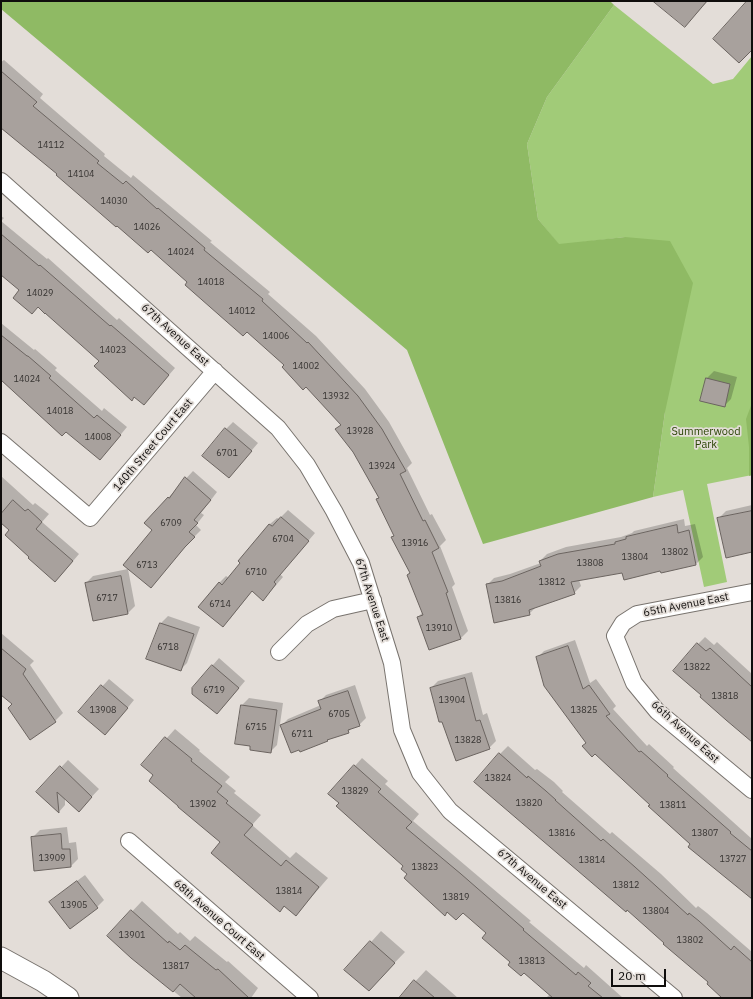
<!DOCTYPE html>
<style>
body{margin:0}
#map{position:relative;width:753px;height:999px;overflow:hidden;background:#e3ddd8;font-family:"IBM Plex Sans",sans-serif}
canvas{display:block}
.frame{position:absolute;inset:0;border:2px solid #100e0d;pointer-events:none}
.scale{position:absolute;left:611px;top:969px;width:55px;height:18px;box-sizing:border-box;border:2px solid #100e0d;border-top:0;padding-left:5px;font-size:12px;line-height:14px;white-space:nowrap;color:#100e0d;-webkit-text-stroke:3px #e3ddd8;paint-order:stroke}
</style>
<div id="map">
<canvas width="753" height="999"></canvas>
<div class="frame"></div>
<div class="scale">20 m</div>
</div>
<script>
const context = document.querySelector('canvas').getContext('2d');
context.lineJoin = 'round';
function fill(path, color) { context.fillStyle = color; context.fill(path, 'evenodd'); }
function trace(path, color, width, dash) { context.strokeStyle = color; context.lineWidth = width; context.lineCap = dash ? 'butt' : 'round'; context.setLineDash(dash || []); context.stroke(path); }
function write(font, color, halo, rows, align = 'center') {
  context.font = font + ' "IBM Plex Sans",sans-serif'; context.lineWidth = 3.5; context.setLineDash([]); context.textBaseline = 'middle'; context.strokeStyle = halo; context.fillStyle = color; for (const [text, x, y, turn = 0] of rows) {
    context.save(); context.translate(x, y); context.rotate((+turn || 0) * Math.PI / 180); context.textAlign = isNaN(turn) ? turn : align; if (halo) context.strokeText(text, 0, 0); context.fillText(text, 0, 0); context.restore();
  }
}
const green = new Path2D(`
 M614,5l99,79 20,-5 19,-23v419l-45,9 20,98 -23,5 -21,-97 -30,7 12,-85 -40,-175 -66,8 -21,-26 -11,-75 20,-47z`);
const forest = new Path2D(`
 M1,1h609l4,4 -67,92 -20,47 11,75 21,25 66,-7 45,4 23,42 -28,129 -12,85 -170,47 -76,-194 -406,-341z
 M752,403v72l-3,1v-29l-3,-28z`);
const shadow = new Path2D(`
 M655,1h53l-23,25z
 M4,60l39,34 -3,4 65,56 -1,2 27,22 2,-3 79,66 -2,1 60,50 -2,2 48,42 49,53 24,33 23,41 -5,5 23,47 2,-1 14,26 -6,6 15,38 -3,3 16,44 -7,7 -32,11 -11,-32 5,-5 -15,-37 2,-3 -17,-35 2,-2 -18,-36 2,-2 -25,-45 -17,-23 5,-5 -57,-60 -134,-115 -150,-121v-66z
 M1,216l3,2 -3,3 46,38 1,-1 69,62 2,-2 56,50 -31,36 -44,-44 -99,-86z
 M1,323l33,27 1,-1 22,19 -2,2 47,41 2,-3 23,19 -20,24 -106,-72z
 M714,371l23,6 -6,22 -7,7 -23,-6 6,-22z
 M233,422l25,21 -23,27 -9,-41z
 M193,471l24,21 -16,21 3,2 -8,10 5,5 -10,10 -40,47 2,-57 -8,-7z
 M1,476l32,29 2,-2 14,11 -7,8 37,32 -17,20 -32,-17 -20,-27 -9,-8z
 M752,505v46l-34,-32 8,-8z
 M288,510l27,23 -35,41 3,3 -13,15 -18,-1 -22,28 -11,-36 7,-7 3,2 12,-15 -2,-2 31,-37 7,-6 2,1z
 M684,519l1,7 10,-2 8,33 -7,7 -35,5 -38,3 -44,8 2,6 -7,7 -38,14 -7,7 -42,-29 7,-7 16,-4 31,-11 -1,-2 7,-7 19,-7 55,-10 11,-4 2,-2z
 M128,569l7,37 -7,7 -34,7 -8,-37 7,-7z
 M168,616l32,11 -13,36 -7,7 -19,-47z
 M1,633l33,28 -4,4 33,48 -8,8 -42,-17 -12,-10z
 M705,637l9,8 3,-3 35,32v67l-54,-97z
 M575,640l15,43 6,-4 20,27 -3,3 34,37 2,-2 25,23 -1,1 79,71v59l-61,-54 -104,-102 -50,-84 7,-7z
 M219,658l26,23 -21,25 -31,-18z
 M472,672l11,43 4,-2 9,28 -7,7 -58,-60 7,-7z
 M109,679l25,21 -22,27 -33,-15z
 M355,685l11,33 -7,7 -6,2 -5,5 -21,8 -46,-14 7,-7 33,-14 -2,-3 7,-7z
 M249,698l34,5 -6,42 -7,7 -28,-47z
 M175,729l25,21 -1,1 31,26 -5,5 11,9 -2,2 27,22 -9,10 38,33 6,-6 32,26 -32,37 -11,-9 -5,5 -58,-69 -67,-67 -12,-10z
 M508,746l27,24 2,-1 17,13 9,9 -1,1 48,42 2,-2 49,42 35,34 2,-2 9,7 45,39v46h-23l-64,-55 -165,-189z
 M362,758l26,23 -3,3 34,30 -6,7 118,100 -2,1 55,46 2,-3 37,33h-74l-2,-1 3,-3 -38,-32 -24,-29 -24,-21 -55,-38 -4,-8 -75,-72z
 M68,760l31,29 -14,15 -20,-6v7l-6,7 -21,-20z
 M67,827l2,16 7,-1 2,17 -7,7 -38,-29 7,-7z
 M85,875l19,25 -7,7 -46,-5 7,-7z
 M142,901l36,33 2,-2 10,9 5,-5 32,26 1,-1 30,27 -7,10h-69l-50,-41 -23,-21z
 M381,931l24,21 -26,27 -33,-9z
 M426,970l32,28h-58z`);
const building = new Path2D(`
 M653,1h54l-22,26z
 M747,1h5v49l-13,13 -26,-24z
 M1,71l36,31 -4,4 66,55 -2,2 26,21 3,-3 31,28 1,-1 47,40 -1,2 59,49 -1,2 45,42 1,-1 50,54 24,33 24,42 -6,3 23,47 2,-1 14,28 -7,4 16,40 -2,1 15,46 -32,11 -12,-33 6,-2 -16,-40 3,-2 -19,-36 3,-1 -18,-37 3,-1 -26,-46 -18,-23 6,-4 -35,-38 -3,3 -21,-23 2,-2 -37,-33 -4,4 -58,-51 2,-3 -36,-32 -3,3 -31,-27 -1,1 -23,-20 -37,-32 1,-1 -56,-46z
 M1,234l38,32 1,-1 70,61 1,-1 58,50 -25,30 -10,-8 -2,4 -38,-35 5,-5 -54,-48v1l-7,-7 -6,7 -19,-16 6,-8 -18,-15z
 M1,335l26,21h1l23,20 -2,2 45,40 3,-3 24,20 -21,25 -34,-28 -4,4 -61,-56z
 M706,378l24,6 -5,23 -25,-6z
 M225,428l27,23 -23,27 -27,-22z
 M185,477l26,23 -17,20 4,3 -9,9 6,5 -10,10 -34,41 -28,-23 29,-35 -8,-7 24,-26 1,1z
 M13,500l12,11 3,-2 14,13 -6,7 37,32 -18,21 -27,-24 1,-1 -24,-22 4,-5 -8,-7v-9z
 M752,511v41l-26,6 -9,-40z
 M281,517l28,24 -35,41 2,2 -13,17 -11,-10 -29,36 -25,-20 21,-25 3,3 18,-22 -2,-2 31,-37 3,2z
 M677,525l1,8 11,-3 7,35 -35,8 -1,-2 -36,9 -2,-7 -51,9 4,12 -46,16 1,5 -36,8 -8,-39 16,-3 39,-15 -2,-5 19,-7 57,-10v-2l11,-3v-2z
 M121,576l7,38 -35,7 -8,-38z
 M160,623l34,11 -13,37 -35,-12z
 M697,643l9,8 4,-3 42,39v55l-26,-22 -26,-23 1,-2 -28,-24z
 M568,646l15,43 6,-4 21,29 -4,2 33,36 2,-1 27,24 -1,1 64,56 -1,1 22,18v48l-64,-52 2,-3 -42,-38 2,-1 -55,-51 -3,3 -10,-11 4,-3 -42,-57 -8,-29z
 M1,648l25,21 -3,5 33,48 -26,18 -22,-32 4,-4 -11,-9z
 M212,665l27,23 -22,26 -25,-20v-6z
 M465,678l11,43 4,-1 10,29 -34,12 -14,-39h-3l-9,-34z
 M101,685l27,23 -23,27 -27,-23z
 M348,691l12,35 -12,4 1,3 -22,7 1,1 -28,11 -1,-2 -8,3 -11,-28 41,-16 -3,-8z
 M241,705l36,5 -6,43 -21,-3v-4l-15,-2z
 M165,737l27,22 -1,2 31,25 -5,6 11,9 -2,2 27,22 -9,10 37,31 5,-6 33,27 -23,29 -12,-10 -4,6 -69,-59 9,-11 -42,-35v-1l-29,-25 4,-6 -12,-10z
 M499,753l28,25 1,-2 18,15 10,9h-1l46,41 2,-2 32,28 53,48 1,-2 10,8 32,29 3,-4 18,16v36h-30l-15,-14 1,-2 -45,-38 1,-1 -37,-33 -1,2 -152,-130z
 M354,765l27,24 -3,3 34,30 -6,6 55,46 63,55 -1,1 53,45 2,-3 13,11 -3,3 15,12h-50l-29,-25 -3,3 -13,-11 2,-3 -28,-24 4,-5 -23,-20 -7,7 -9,-8 -2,4 -41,-38 3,-4 -6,-5 2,-3 -67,-60 3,-3 -11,-9z
 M60,766l32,31 -13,15 -22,-20 2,21 -23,-21z
 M61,834l1,15h8l1,18 -37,4 -3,-34z
 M77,881l21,27 -28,21 -21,-27z
 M131,910l37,33 1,-2 11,9 5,-5 31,25 2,-1 31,29h-53l-16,-14 -7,8 -42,-34 -24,-22z
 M370,941l25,22 -26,28 -25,-21z
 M414,980l21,18h-36z`);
const minor = new Path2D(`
 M1,181l277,247 29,37 27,46 27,52 31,100 10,67 18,43 30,38 224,187
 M1,442l89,76 125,-147
 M752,592l-115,22 -14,9 -8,13 19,47 23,28 95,79
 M279,652l28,-28 26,-15 40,-9
 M129,841l181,157`);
const tertiary = new Path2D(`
 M1,958l42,23 25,17`);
const numberNames = [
 ["14112",51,145],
 ["14104",81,174],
 ["14030",114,201],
 ["14026",147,227],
 ["14024",181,252],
 ["14018",211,282],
 ["14029",40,293],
 ["14012",242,311],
 ["14006",276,336],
 ["14023",113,350],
 ["14002",306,366],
 ["14024",27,379],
 ["13932",336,396],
 ["14018",60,411],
 ["13928",360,431],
 ["14008",98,437],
 ["6701",227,453],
 ["13924",382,466],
 ["6709",171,523],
 ["6704",283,539],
 ["13916",415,543],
 ["13802",675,552],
 ["13804",635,557],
 ["13808",590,563],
 ["6713",147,565],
 ["6710",256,572],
 ["13812",552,582],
 ["6717",107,598],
 ["13816",508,600],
 ["6714",220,604],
 ["13910",439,628],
 ["6718",168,647],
 ["13822",697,667],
 ["6719",214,690],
 ["13818",725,696],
 ["13904",452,700],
 ["13908",103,710],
 ["13825",584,710],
 ["6705",339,714],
 ["6715",256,727],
 ["6711",302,734],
 ["13828",468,740],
 ["13824",498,778],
 ["13829",355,791],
 ["13820",529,803],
 ["13902",203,804],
 ["13811",673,805],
 ["13816",562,833],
 ["13807",705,833],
 ["13909",52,858],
 ["13727",733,859],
 ["13814",592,860],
 ["13823",425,867],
 ["13812",626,885],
 ["13814",289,891],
 ["13819",456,897],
 ["13905",74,905],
 ["13804",656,911],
 ["13901",132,935],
 ["13802",690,940],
 ["13813",532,961],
 ["13817",176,966]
];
const streetNames = [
 ["67th Avenue East",175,335,42],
 ["140th Street Court East",153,445,-50],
 ["67th Avenue East",372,600,72],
 ["65th Avenue East",686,605,-11],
 ["66th Avenue East",685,732,42],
 ["67th Avenue East",532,879,40],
 ["68th Avenue Court East",219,920,41]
];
const parkNames = [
 ["Summerwood",706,432],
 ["Park",706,445]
];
fill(green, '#a1cb78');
fill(forest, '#8fba64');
fill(shadow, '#0003');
fill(building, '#a8a19d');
trace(building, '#6b6460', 1);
trace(minor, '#78736e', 18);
trace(tertiary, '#78736e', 23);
trace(minor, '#fff', 16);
trace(tertiary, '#fff', 21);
write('9px', '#363331', null, numberNames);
write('11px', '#100e0d', '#e3ddd8', streetNames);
write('11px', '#2a4404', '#e3ddd8', parkNames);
</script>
